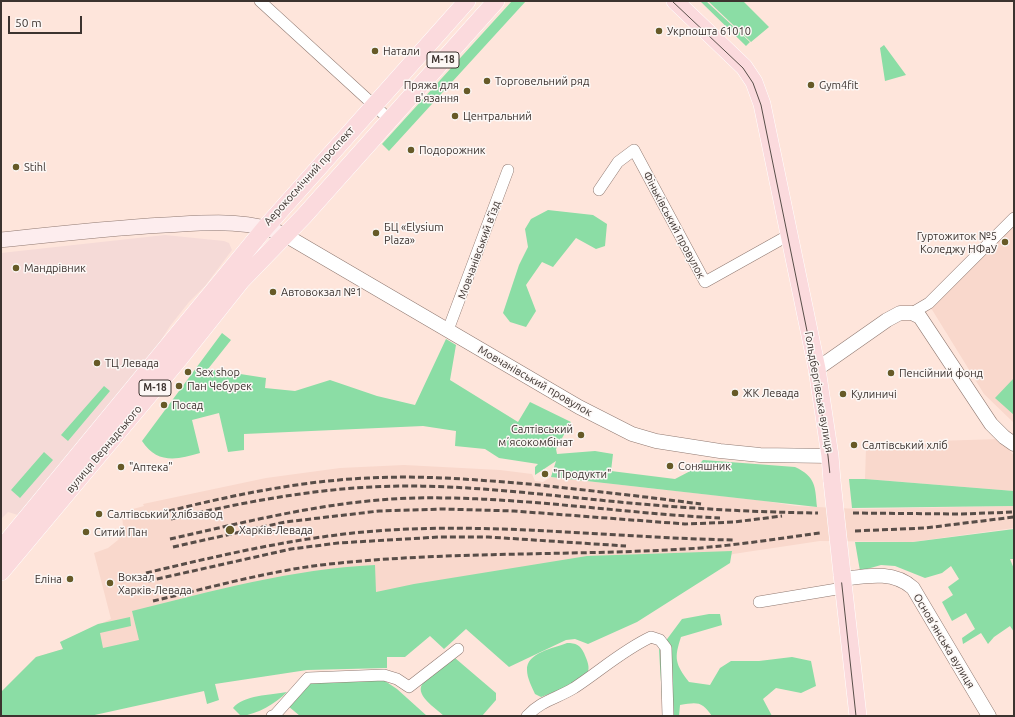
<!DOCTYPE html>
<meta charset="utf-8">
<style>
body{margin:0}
#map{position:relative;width:1015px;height:717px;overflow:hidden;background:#fee5db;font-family:Ubuntu,sans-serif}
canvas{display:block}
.frame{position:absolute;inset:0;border:2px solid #3c332f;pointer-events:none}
.scale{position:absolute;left:8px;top:16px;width:74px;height:18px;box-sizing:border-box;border:2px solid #3c332f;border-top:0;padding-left:5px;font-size:12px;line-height:14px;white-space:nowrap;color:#3c332f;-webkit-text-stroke:3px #fcf7f5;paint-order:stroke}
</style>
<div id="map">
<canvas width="1015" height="717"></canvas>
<div class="frame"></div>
<div class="scale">50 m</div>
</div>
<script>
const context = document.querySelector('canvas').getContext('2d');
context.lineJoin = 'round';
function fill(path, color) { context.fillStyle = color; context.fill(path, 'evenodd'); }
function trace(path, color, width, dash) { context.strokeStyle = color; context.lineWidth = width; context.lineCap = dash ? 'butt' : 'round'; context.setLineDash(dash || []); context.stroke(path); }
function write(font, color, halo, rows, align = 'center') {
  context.font = font + ' Ubuntu,sans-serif'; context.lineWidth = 3; context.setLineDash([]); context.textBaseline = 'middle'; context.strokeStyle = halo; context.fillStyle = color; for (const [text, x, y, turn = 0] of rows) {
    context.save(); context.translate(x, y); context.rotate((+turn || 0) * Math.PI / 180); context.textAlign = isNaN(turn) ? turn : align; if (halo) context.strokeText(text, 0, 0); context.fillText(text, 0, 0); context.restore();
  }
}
const commercial = new Path2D(`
 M165,235l59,6 5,2 3,7 -27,36 -16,16 -19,24 -12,19 -140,170 -10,-3 -7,7v-266z`);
const built = new Path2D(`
 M1014,225v198l-30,-29 -53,-86z
 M1001,439l13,17v35l-149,-12 1,-31 43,1 25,-8z
 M404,465l96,5 32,4 3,7 8,1 8,-5 214,24 31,5 63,3 155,-3v22l-102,14 -92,-1 -87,13 -106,50 -135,-6 -491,118v-24l35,-35 27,-8 -3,-7 51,-23 -17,-66 14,-5 10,-8 5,-13 -1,-15 22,-6 -1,-2 123,-26 74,-10z`);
const green = new Path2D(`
 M512,1h14l-137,150 -7,-7z
 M700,1h6l44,41 -4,4z
 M708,1h35l26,26 -18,15z
 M884,45l22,30 -21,6 -5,-33z
 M548,210l45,5 14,9 -2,22 -9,3 -20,-11 -23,29 -11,-5 -16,23 10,26 -10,16 -16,-5 -7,-9 16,-48 9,-18 -3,-18 6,-10z
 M222,333l9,7 -23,29 58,9 -1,10 30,3 35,-11 47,16 38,9 31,-66 10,6 -6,35 68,42 12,-20 41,20 -15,27 1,5 38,-3 18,3 -2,17 64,8 21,-11 7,-8 92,7c21,10 20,19 22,40l-266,-30 5,-16 -21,14v-8l3,-3 -39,-6 -14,-9 -30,-3 1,-15 -33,-5 -179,8v16l-16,2 -9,-39 -27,7 8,33c-23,7 -43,11 -58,-12z
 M1014,378v37l-19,-17z
 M104,386l6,5 -42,50 -7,-6z
 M44,452l9,8 -33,38 -9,-8z
 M849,479h16l149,12v15l-162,2z
 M1014,529v30h-4l4,10v63l-4,-6 -16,11 -6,7 -7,-11 -18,11 -1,-6 13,-9 -9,-16 -14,8 -10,-19 11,-7 -5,-8 11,-8 -8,-13 -9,7 -17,5 -30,-12 -14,-1 -21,6 -5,-29h58z
 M732,551l-2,12 -93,59 -49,22 -13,-5 -9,1 -57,27 -43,-38 -22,20 -14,-13 -25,21h-18v11l-80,2 -92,14 4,16 -12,4 -3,-13 -114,25h-89v-24l35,-35 27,-8 -3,-7 38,-18 32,-7 1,9 -31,7 3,15 36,-8 -7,-29c80,-20 160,-42 243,-46l1,27 38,-8 173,-28z
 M709,614h11l2,11 -41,12c-7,21 -6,27 8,45l21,3 10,-17 11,-7h28l33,-4 19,4 5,25 -15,7 -25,-5 -13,11 9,17h-60c-10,-15 -15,-14 -32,-11l-1,11h-16l-4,-66 23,-31z
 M567,643c9,0 13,2 17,10 2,5 6,13 4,18 -3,10 -37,22 -47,26l-6,-3c-3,-7 -8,-16 -8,-24 -1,-17 27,-22 40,-27z
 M455,658l41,35v7l-14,16h-38c-8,-8 -32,-22 -20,-34z
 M382,679l15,10 30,27h-127l-12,-10 20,-23z
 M287,692c-12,12 -29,22 -46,24l-8,-8c10,-13 38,-13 54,-16z`);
const minor = new Path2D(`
 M260,1l129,118
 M599,190l19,-28 16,-12 71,132 84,-47
 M912,313l17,-10 85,-85
 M448,330l60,-160
 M759,602l84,-14
 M272,716l3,-1 33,-37 76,-3 13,4 12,8 49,-38
 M527,716c15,-16 29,-17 47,-28 26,-17 49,-38 77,-51l9,3 6,8 2,68`);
const tertiary = new Path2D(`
 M285,235l294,172 53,27 24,7 64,10 40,4 70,1
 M817,369l70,-49 13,-7h12l8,4 71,107 13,13 10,7
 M842,579c24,-3 51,-9 71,9l76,128`);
const secondary = new Path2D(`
 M1,240c55,-6 109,-12 164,-15 39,-2 83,-7 120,10`);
const primary = new Path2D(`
 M675,1l69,66 10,15 8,22 55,265 13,87 2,25
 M1,549l264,-321 202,-227
 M1,572l179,-214 62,-78 62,-64 192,-215
 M842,574l16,142`);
const tram = new Path2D(`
 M672,1l71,67 10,15 8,22 56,275 11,76 28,260`);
const rail = new Path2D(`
 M169,511c64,-16 132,-30 199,-33 57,-3 114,2 171,7 55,6 109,12 162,19
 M853,513l109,1 52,-2
 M171,519c77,-18 156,-33 236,-33 61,0 122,7 182,13 76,8 153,13 229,14
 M855,531l70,-3 89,-11
 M170,539c80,-18 162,-39 245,-41 102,-2 203,15 305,20
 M173,547l112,-25 94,-11 64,-2 71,2 171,13 49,-2 48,-6
 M146,573c88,-21 174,-41 264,-44 108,-4 215,9 323,11
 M148,581l143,-32 47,-6 101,-6h49l138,9
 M153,601c55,-13 112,-29 168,-36 121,-14 244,-9 365,-16 45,-3 90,-10 134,-16`);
const primaryBridge = new Path2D(`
 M832,481l10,93`);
const markers = [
 [659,31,4,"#665a27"],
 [375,51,4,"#665a27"],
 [487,81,4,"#665a27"],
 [811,85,4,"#665a27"],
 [467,91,4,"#665a27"],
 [455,116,4,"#665a27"],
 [411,150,4,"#665a27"],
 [16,167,4,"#665a27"],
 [376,233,4,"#665a27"],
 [1005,242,4,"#665a27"],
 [16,268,4,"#665a27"],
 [273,292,4,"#665a27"],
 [97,363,4,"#665a27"],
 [188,372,4,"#665a27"],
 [891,373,4,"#665a27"],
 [179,386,4,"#665a27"],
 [735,393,4,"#665a27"],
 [843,394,4,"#665a27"],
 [164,405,4,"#665a27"],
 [581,435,4,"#665a27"],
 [854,445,4,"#665a27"],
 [670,466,4,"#665a27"],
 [121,467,4,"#665a27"],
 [545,474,4,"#665a27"],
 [99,514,4,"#665a27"],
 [230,530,5,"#665a27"],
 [86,532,4,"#665a27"],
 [70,579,4,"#665a27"],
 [110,583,4,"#665a27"]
];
const shields = [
 [443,60,32],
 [155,388,32]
];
const shieldNames = [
 ["М-18",443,60],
 ["М-18",155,388]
];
const poiNames = [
 ["Укрпошта 61010",667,31],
 ["Натали",383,51],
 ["Торговельний ряд",495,81],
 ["Пряжа для",459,85,"right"],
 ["в'язання",459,98,"right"],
 ["Gym4fit",819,85],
 ["Центральний",463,116],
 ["Подорожник",419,150],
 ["Stihl",24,167],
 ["БЦ «Elysium",384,227],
 ["Plaza»",384,240],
 ["Гуртожиток №5",997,236,"right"],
 ["Коледжу НФаУ",997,249,"right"],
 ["Мандрівник",24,268],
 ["Автовокзал №1",281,292],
 ["ТЦ Левада",105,363],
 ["Sex shop",196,372],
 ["Пенсійний фонд",899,373],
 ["Пан Чебурек",187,386],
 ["ЖК Левада",743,393],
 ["Кулиничі",851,394],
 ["Посад",172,405],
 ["Салтівський",573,429,"right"],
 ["мʼясокомбінат",573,442,"right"],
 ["Салтівський хліб",862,445],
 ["Соняшник",678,466],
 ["\"Аптека\"",129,467],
 ["\"Продукти\"",553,474],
 ["Салтівський хлібзавод",107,514],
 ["Харків-Левада",239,530],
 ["Ситий Пан",94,532],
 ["Вокзал",118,577],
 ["Харків-Левада",118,590],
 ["Еліна",62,579,"right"]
];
const streetNames = [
 ["Аерокосмічний проспект",309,176,-48],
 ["Фіньківський провулок",674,225,62],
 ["Мовчанівський в’їзд",479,250,-70],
 ["Мовчанівський провулок",535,381,30],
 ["Гольдбергівська вулиця",819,392,80],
 ["вулиця Вернадського",104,449,-50],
 ["Основ’янська вулиця",944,641,59]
];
fill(commercial, '#f5dad7');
fill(built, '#f9d8cc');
fill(green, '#8bdda5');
trace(minor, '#907971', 12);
trace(tertiary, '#907971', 15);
trace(secondary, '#907971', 16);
trace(primary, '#fff', 18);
trace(minor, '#fff', 11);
trace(tertiary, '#fff', 14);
trace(secondary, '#fdedee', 15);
trace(primary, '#fbdadd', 17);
trace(tram, '#584d48', 1);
trace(rail, '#584d48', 3, [6, 3]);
trace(primaryBridge, '#fff', 18, []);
trace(primaryBridge, '#fbdadd', 17);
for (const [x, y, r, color] of markers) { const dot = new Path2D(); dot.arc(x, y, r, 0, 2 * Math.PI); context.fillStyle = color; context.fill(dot); trace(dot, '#fcf7f5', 1.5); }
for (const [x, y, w] of shields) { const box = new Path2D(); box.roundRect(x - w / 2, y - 8, w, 16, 3); context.fillStyle = '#fcf7f5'; context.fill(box); trace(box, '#3c332f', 1); }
write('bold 10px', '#3c332f', null, shieldNames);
write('11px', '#3c332f', '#fcf7f5', poiNames, 'left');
write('11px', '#3c332f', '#fcf7f5', streetNames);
</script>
